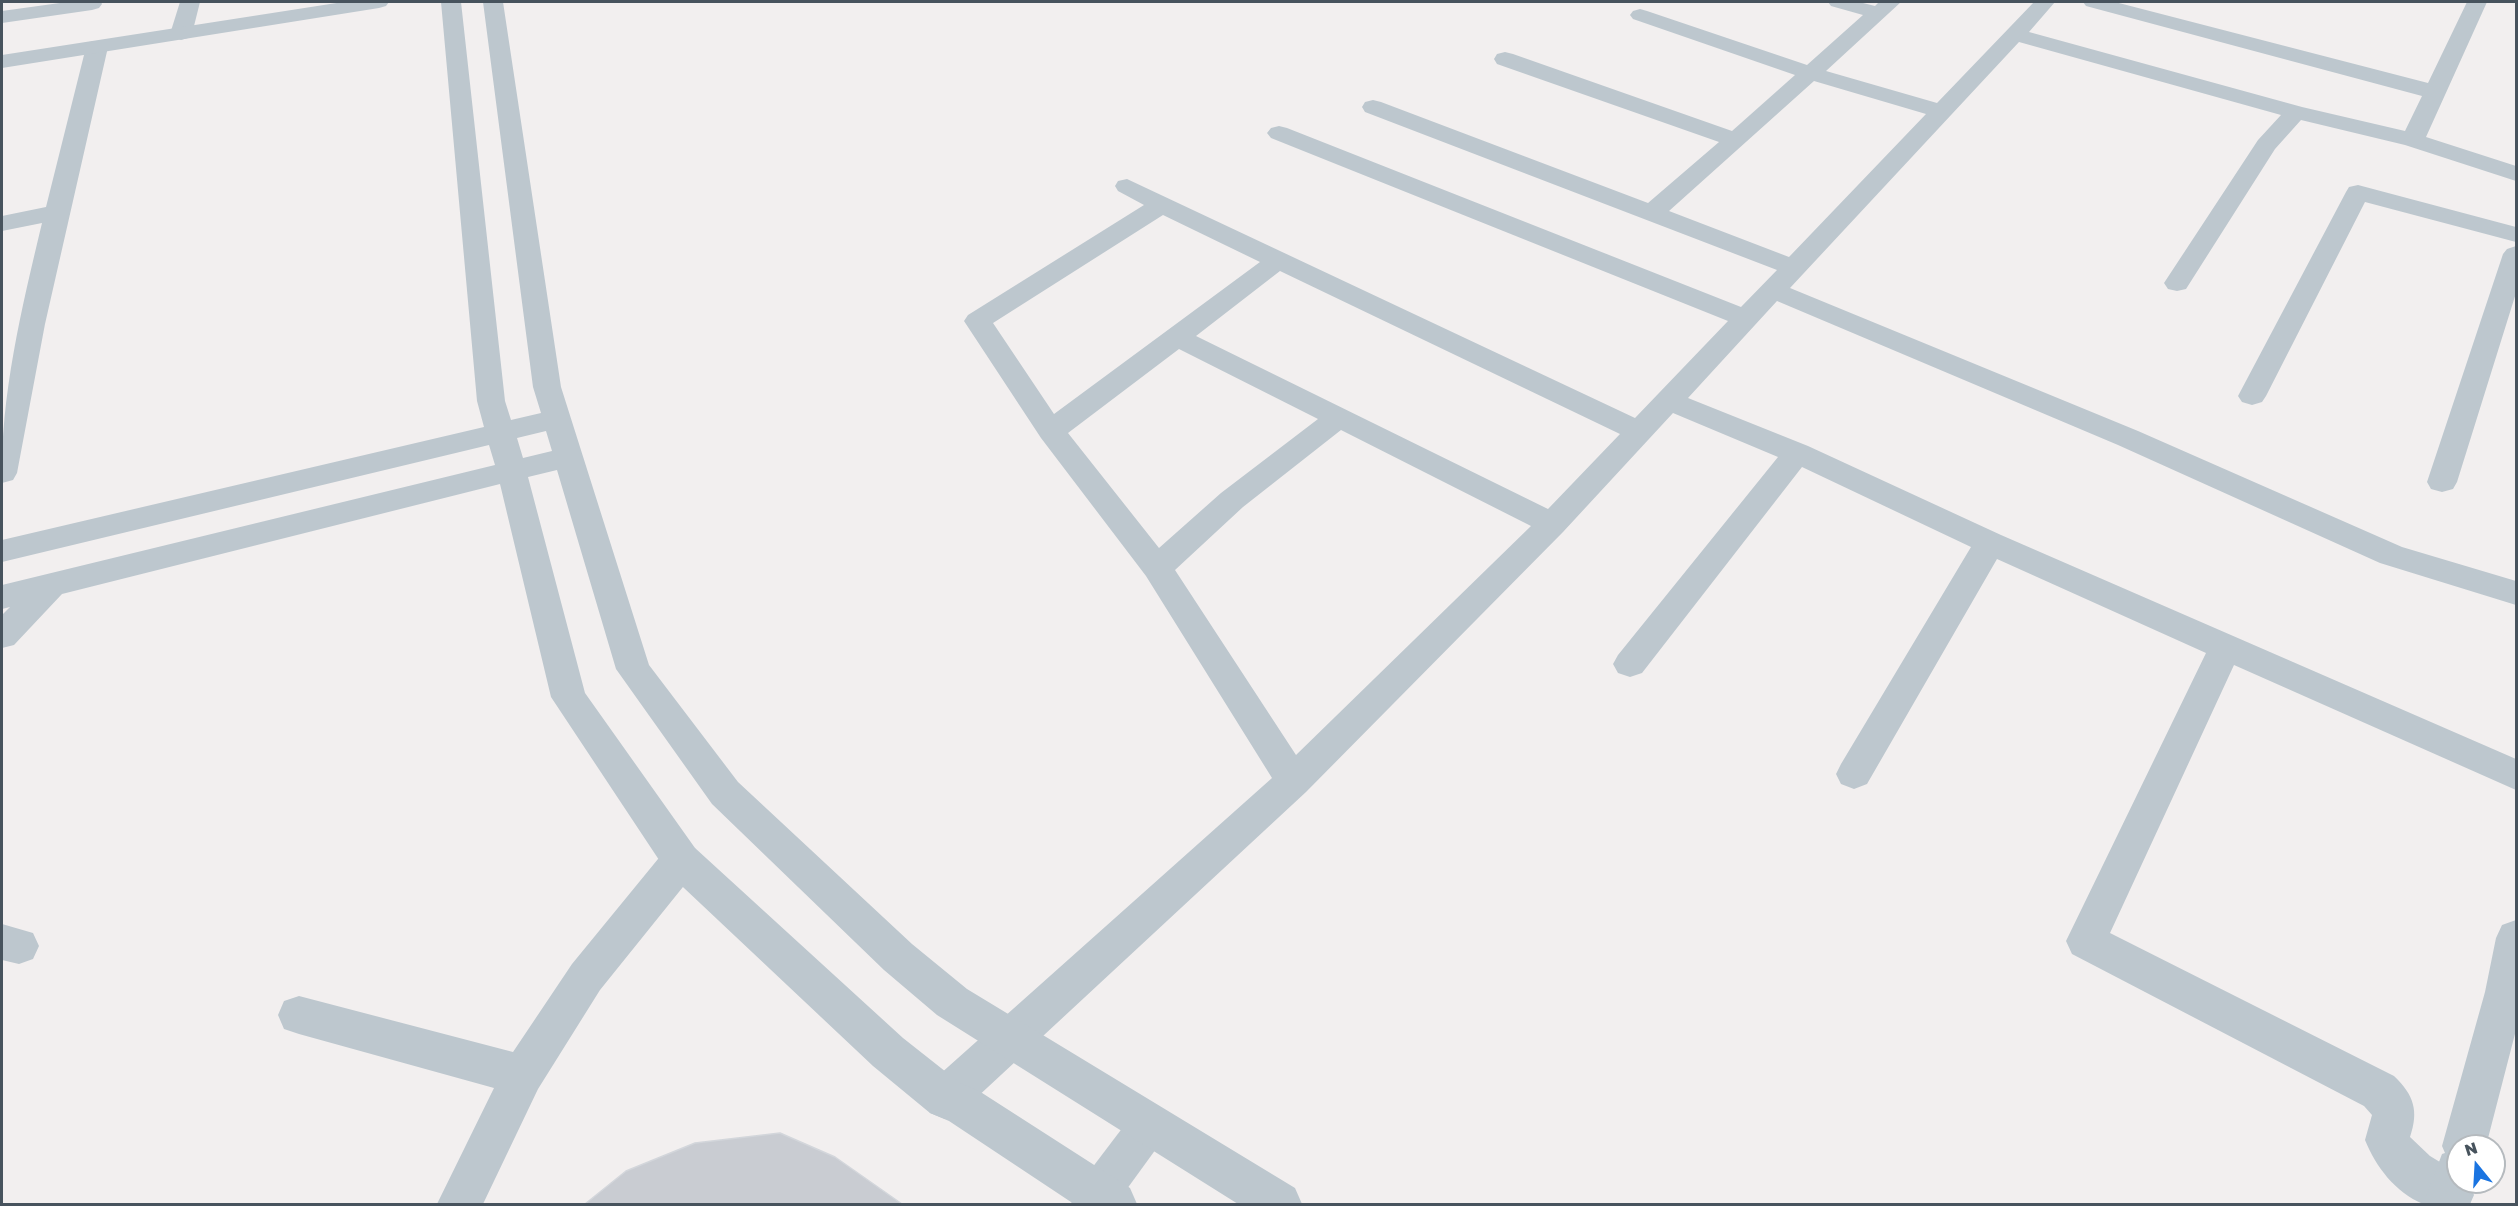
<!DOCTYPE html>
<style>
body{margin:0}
#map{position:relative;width:2518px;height:1206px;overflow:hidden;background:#f2efef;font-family:"Golos Text",sans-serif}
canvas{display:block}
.frame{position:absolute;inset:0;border:3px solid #47535d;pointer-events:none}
.north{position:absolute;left:2446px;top:1134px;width:60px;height:60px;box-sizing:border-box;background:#fff;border:2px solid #b5babe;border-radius:50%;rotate:342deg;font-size:16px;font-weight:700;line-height:24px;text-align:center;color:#47535d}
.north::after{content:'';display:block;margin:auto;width:21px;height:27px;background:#1a74e1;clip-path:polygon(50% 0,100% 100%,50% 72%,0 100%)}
</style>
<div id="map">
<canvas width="2518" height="1206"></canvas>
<div class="frame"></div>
<div class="north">N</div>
</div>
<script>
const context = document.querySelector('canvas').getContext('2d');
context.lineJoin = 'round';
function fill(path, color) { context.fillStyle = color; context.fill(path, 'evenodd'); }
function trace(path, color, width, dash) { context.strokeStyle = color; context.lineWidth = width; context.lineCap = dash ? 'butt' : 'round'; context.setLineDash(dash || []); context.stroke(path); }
const building = new Path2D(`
 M780,1133l55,24 67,47h-317l41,-33 69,-28z`);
const service = new Path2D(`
 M1150,1105l14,5 6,14 -6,14 -48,66h-45l5,-15 60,-79z`);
const minor = new Path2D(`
 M67,2h34l1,2 -3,4 -7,2 -90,13v-12z
 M180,2h20l-8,32 -4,4 -7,2 -7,-2 -4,-4z
 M1828,2h31l16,4 4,-4h22l-75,69 111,32 97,-101h21l-26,30 273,75 103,24 17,-35 -336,-90 -3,-4h32l313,81 39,-81h20l-61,135 90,29v15l-111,-36 -104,-25 -26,29 -89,140 -9,2 -9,-2 -4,-6 94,-143 23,-25 -262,-73 -229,246 348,143 264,116 114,34v24l-136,-42 -262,-118 -341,-144 -89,97 120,48 193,89 515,224v31l-282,-125 -124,268 284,143c20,19 25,35 16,61l20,19 28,17v9h10l6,13 -4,9c-13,0 -35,2 -47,0 -28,-12 -47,-37 -58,-64l7,-25 -8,-9 -292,-152 -6,-13 140,-288 -209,-94 -130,225 -13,5 -13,-5 -5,-10 5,-10 130,-217 -169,-80 -160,206 -12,4 -12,-4 -5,-9 5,-9 160,-198 -105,-44 -110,119 -257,260 -346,321 -15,6 -15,-6 -7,-15 7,-15 342,-305 -126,-202 -105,-138 -77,-117 4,-6 176,-110 -26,-14 -3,-5 3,-5 9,-2 508,239 93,-97 -457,-183 -4,-5 4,-5 8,-2 8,2 454,179 36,-37 -412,-158 -3,-5 3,-5 8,-2 8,2 267,101 71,-61 -222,-78 -3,-5 3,-5 8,-2 8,2 219,77 63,-56 -162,-56 -3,-4 3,-4 7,-2 7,2 160,54 56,-50 -32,-9zM1814,81l112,33 -137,143 -120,-46zM1163,215l97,47 -206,152 -61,-91zM1280,271l340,163 -72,75 -352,-173zM1179,349l139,70 -97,74 -62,55 -91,-115zM1341,430l190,96 -235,229 -121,-185 68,-63z
 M97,41l8,1 3,5 -63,277 -28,149 -4,7 -11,3c-2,-87 20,-176 40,-260l-40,8v-15l44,-9 40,-160 3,-5z
 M2358,185l158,42v15l-151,-40 -99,194 -4,6 -10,3 -10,-3 -4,-6 108,-204 3,-5z
 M2516,246v47l-59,189 -4,7 -11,3 -11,-3 -4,-7 76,-228 4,-5z
 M681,844l14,4 5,12 -5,12 -95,118 -62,99 -55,115h-46l57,-116 -195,-54 -15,-5 -6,-14 6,-14 15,-5 214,56 59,-88 95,-116z
 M2,924l31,9 6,13 -6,13 -14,5 -17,-4z`);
const tertiary = new Path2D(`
 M343,2h46l-3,4 -7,2 -377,60v-13z
 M441,2h20l44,399 6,19 30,-7 -8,-26 -50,-385h20l58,385 88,278 89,117 174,162 55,45 328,199 7,16h-64l-301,-189 -53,-45 -172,-166 -96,-135 -59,-199 -29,7 57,216 110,155 208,190 57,45 19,8 151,97 7,16h-63l-125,-83 -19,-8 -57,-47 -206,-194 -116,-175 -51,-213 -438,110 -48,51 -12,3v-33l8,-8 -8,2v-24l493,-120 -6,-20 -487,117v-22l482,-113 -7,-26zM546,431l6,20 -29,7 -6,-20z
 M2516,920v110l-30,116h-28v36h19l-7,22h-47l19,-50 3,-1 -3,-7 43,-154 11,-54 6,-13z`);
fill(building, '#c9ccd2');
trace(building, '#d3d6db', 1.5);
fill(service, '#bdc7ce');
fill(minor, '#bdc7ce');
fill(tertiary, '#bdc7ce');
</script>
